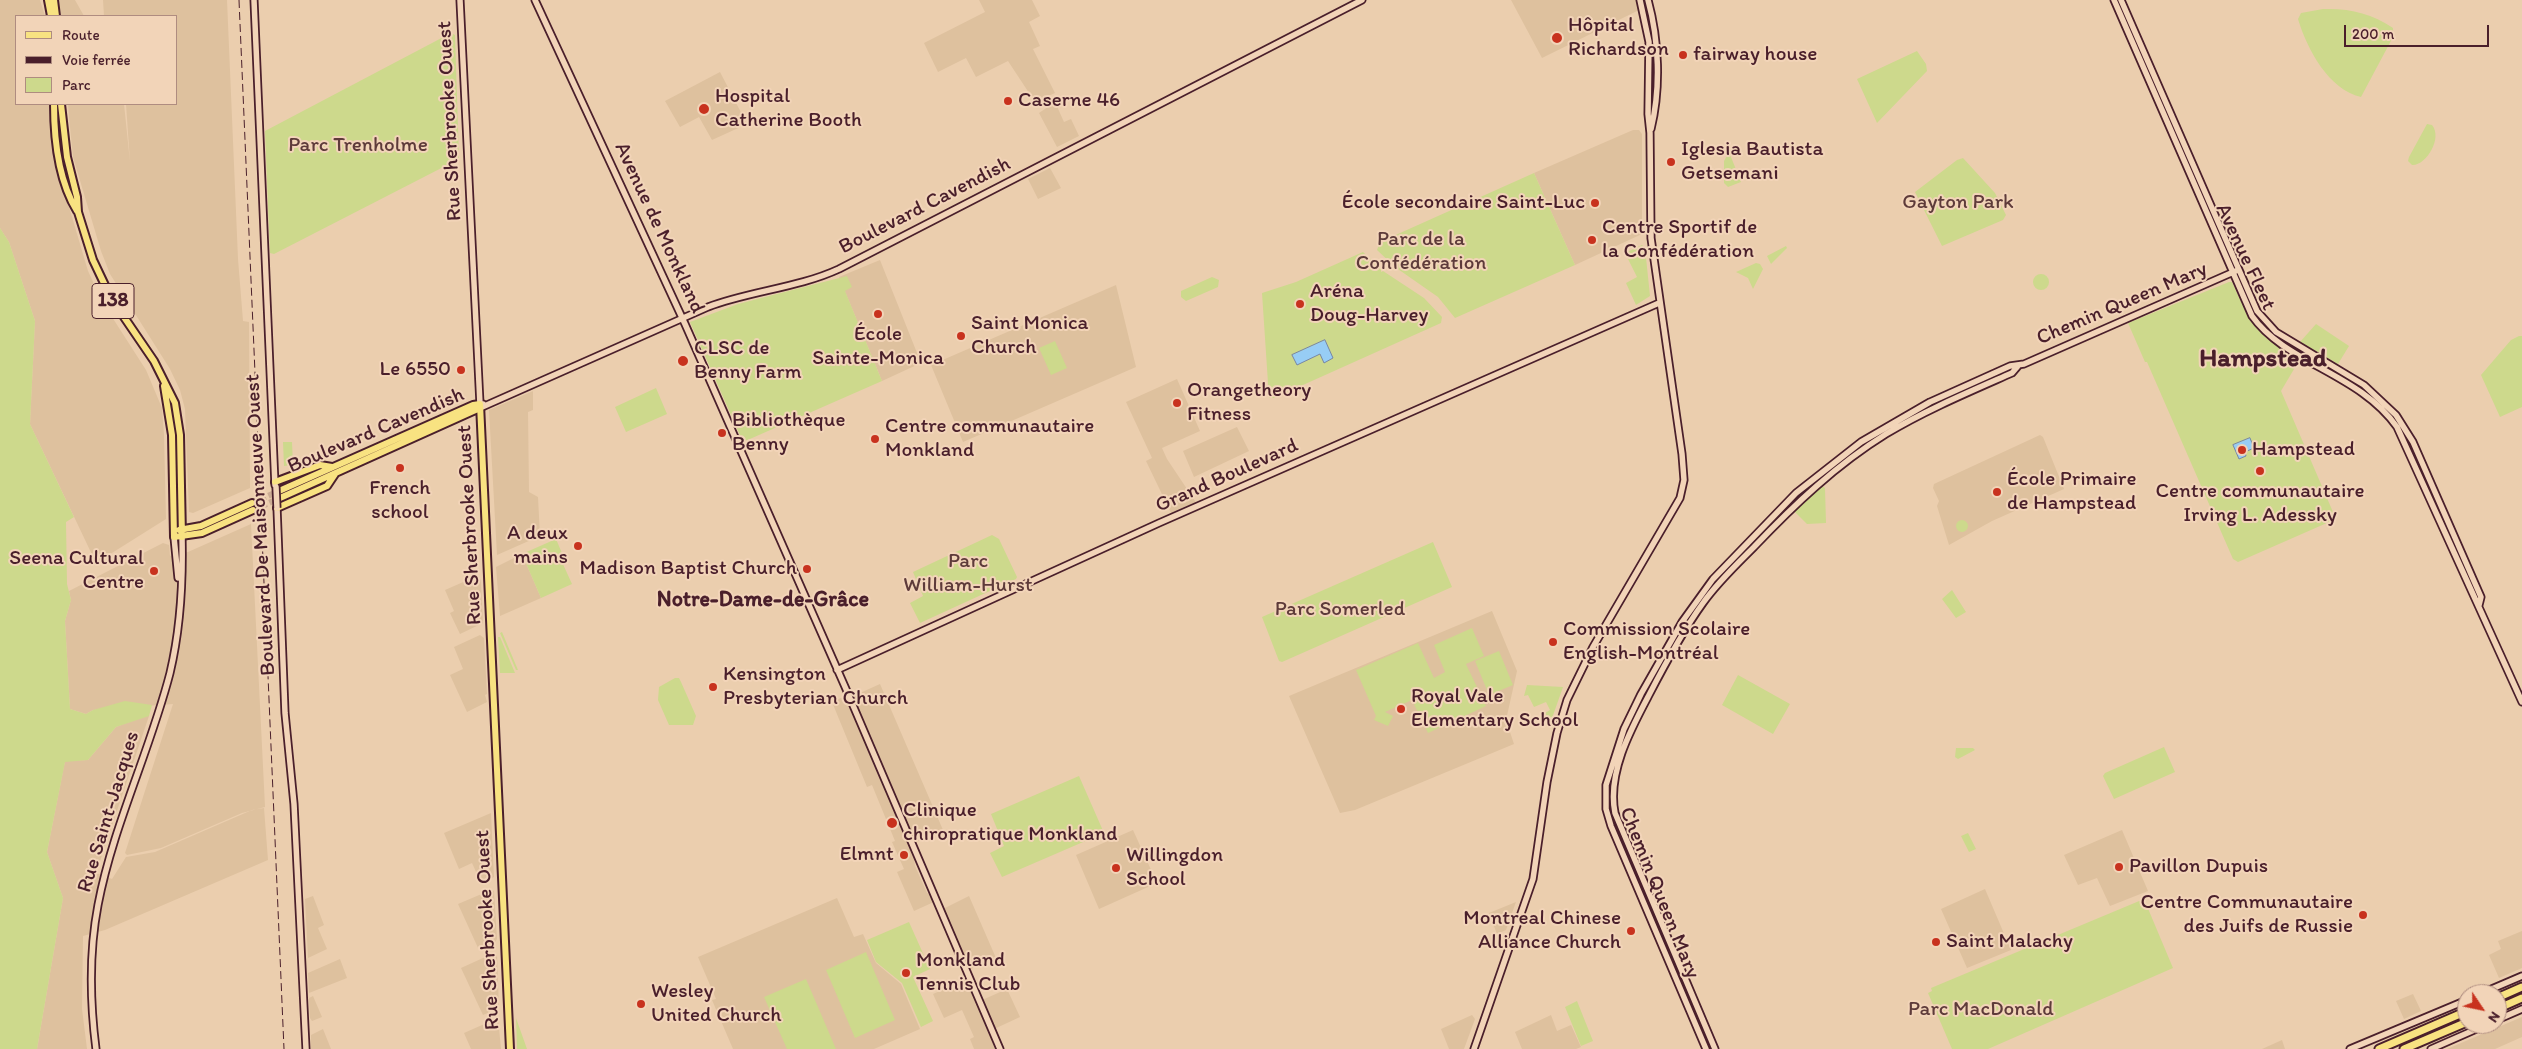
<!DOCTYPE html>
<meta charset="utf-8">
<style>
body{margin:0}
#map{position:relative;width:2522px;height:1049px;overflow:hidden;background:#ebceae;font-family:Itim,sans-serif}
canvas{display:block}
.legend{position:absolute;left:15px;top:15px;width:162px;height:90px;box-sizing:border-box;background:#f2d4b8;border:1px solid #af8c80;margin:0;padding:6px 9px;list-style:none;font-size:15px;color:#4a1f2b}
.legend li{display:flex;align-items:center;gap:10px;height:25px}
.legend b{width:25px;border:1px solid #af8c80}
.north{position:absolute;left:2457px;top:984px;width:50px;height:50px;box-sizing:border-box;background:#f2d4b8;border:1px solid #af8c80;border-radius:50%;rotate:124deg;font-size:14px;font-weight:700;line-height:20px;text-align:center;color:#4a1f2b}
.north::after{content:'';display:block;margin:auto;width:18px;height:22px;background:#c8321e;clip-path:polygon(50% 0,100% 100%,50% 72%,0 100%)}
.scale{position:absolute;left:2344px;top:25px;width:145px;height:22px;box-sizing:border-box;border:2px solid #4a1f2b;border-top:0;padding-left:6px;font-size:15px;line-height:18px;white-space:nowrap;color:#4a1f2b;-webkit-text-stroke:4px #f2d4b8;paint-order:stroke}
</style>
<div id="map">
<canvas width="2522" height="1049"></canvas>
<ul class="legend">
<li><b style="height:6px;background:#f8e281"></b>Route</li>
<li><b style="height:6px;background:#4a1f2b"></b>Voie ferrée</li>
<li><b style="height:14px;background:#cdd98c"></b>Parc</li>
</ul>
<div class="north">N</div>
<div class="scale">200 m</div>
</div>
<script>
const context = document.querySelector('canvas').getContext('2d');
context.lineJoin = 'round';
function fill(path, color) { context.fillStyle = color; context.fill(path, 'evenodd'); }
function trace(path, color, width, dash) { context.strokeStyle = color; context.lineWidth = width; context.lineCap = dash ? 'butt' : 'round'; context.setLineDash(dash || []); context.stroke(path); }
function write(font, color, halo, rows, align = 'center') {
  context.font = font + ' Itim,sans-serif'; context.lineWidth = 4; context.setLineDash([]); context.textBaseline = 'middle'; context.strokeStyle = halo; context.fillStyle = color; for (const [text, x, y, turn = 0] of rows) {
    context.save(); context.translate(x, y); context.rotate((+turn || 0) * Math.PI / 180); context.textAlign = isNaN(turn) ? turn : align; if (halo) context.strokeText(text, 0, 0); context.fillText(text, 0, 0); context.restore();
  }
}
const built = new Path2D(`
 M0,0h40l5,16h-29v88h33l1,25 4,27 34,115 15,32 43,67 16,38 2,26 2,85 -70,44 -66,-139 5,-103 -26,-79 -9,-14z
 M59,0h16l9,16h-23z
 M103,0h124l11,259 5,62 6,1 1,166 -57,25 -4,-1 -4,-103 -5,-19 -10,-21 -60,-95 -9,-23 -28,-94 -4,-40 -1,-13h56l6,58 -4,-58h50v-88h-72z
 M979,0h53l8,16 -11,6 11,24 -7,3 22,44 -20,9 -27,-41 -32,16 -10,-19 -28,14 -14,-29 61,-31z
 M1511,0h128l2,9 -99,49z
 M720,72l27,52 -35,16 -13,-23 -19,10 -15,-26z
 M1055,102l9,20 7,-3 8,17 -22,11 -18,-34z
 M1633,130h6l3,4v100l-67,31 -41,-92z
 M1050,168l11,20 -23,11 -10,-20z
 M880,260l41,103 -39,18 -43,-104z
 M1116,285l20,82 -173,75 -32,-77z
 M1177,379l23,52 -38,17 5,11 30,45 -25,11 -26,-54 6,-3 -26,-56z
 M533,391v19l-5,2 1,80 9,5 2,39 -43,19 -8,-145z
 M1237,427l12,24 -55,26 -11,-26z
 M2040,435l3,2 21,52 -72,32 -43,24 -12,-39 2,-5 -6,-13 1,-4z
 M251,524l14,283 -23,6 -81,35 -34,7 -2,-2 48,-149 -80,6 -7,4 -16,-5 -5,-88 6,-21 -2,-9 94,-48 6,2 1,11 18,-4z
 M522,554l19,44 -41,18 -4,-49z
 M477,576l4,4 2,43 -23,11 -10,-21 4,-2 -9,-21z
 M1492,611l25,60 -11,49 8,24 -159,66 -15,3 -51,-117z
 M480,635l4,3 3,56 -2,1 2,7 -20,10 -17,-37 13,-6 -9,-22z
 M880,684l63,146 -31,14 3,22 12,27 8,4 1,4 -22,10 -17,-39 7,-3 -12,-27 3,-1 -23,-56 -5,2 -35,-85 9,-4h8z
 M147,715l2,1 -53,157 16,6 14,-22 29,-5 97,-42 12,-2 4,52 -163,70 -22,6 -1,73 5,40h-50l26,-151 -16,-46 18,-91 23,-1 28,-33z
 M491,813l3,64 -12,8 -10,-22 -13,6 -15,-36z
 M1133,830l24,53 -58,26 -23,-54z
 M2122,830l26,61 -38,15 -13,-28 -19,7 -14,-30z
 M1985,889l26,61 -44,18 -26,-59z
 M491,890l3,1 3,48 -3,5 -15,6 -21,-46z
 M313,896l11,29 -6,3 9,21 -19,9 -3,-59z
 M969,896l27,62 -30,13 -25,-61z
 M837,898l17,39 9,-3 13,29 25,21 19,45 -46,20h-141l-21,-49 4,-1 -18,-42z
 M1516,902l-10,28 -9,4 -8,-21z
 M2522,931v37l-23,10 -10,-23 12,-6 -3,-8z
 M494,953l3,2 2,53 -16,7 -22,-47z
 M340,959l7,19 -38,15 -1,-20z
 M970,978l10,23 27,-12 13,28 -28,13 8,19h-26l-4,-10 4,-2 -12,-27 -18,8 -11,-24z
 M2413,994l8,17 -17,8 -8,-18z
 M313,996l9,21 -10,4 -2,-3 -1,-20z
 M1472,1015l3,4 -11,30h-15l-8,-20z
 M1551,1015l6,16 14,-6 10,22 -5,2h-54l-7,-17z
 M2522,1017v20l-27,12h-48z
 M498,1018l3,31h-30l-7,-16z
 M323,1029l8,20h-20v-14z
 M2282,1040l3,9h-23z`);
const green = new Path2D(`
 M2323,9c26,-1 48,4 70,19v9l-32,60c-32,-7 -54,-48 -63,-78l3,-6z
 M451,33l4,2 4,124 -185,95 -4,-1 -5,-122z
 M1917,51l9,13 1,7 -50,52 -20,-44z
 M2427,124l5,1c11,13 -6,41 -20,40l-4,-4 1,-4z
 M1729,152l12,30 -13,5 -4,-4v-22z
 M1963,158l32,35 11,22 -3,5 -61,26 -27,-54 42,-32z
 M1534,173l41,92 -120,53 -17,-21 -43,-30 -18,-17 3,-8z
 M0,228l9,14 26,79 -5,103 44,93 -8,5 1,62 4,16 -6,21 5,88 16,5 7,-4 32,-9 27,4 -3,11 -33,11 -28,33 -23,2 -18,90 16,46 -26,151h-37z
 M1642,245l3,3 5,48 -14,9 -10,-22 11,-6 -12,-24z
 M1786,246l1,2 -16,16 -4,-8z
 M1363,252l18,17v3l2,-1 41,27 18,19 -1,6 -167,75h-5l-7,-105 34,-11z
 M1756,263l4,1 3,5 -10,20 -5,-11 -12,-6z
 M2033 282a8 8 0 1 1 16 0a8 8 0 1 1-16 0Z
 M847,276l5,11 -7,4 37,90 -139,61 -53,-120 48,-18z
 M1212,277l7,3 -1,7 -32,14 -5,-4v-6z
 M2229,282h3c19,43 28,52 68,77l-19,32 55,128 -98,43 -5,-3 -86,-197h-2l-17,-39z
 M2316,324l33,22 -11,18 -38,-22z
 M2519,336h3v71l-22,10 -19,-42 30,-35z
 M1055,341l12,27 -16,7 -12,-27z
 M656,388l11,26 -41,18 -11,-25z
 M283,442h9l1,23 -9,1z
 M1822,486l3,2 1,35 -19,1 -13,-13z
 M1956 526a6 6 0 1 1 12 0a6 6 0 1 1-12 0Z
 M992,535l7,4 18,38 -1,2 -96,44 -10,-20 13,-7 -10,-24z
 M556,539l8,19 -2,4 10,22 -31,14 -19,-44z
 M1433,542l19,45 -170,75 -3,-1 -17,-44z
 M1952,590l14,22 -10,6 -14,-19z
 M1472,628l12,28 -18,8 20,42 -58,27 -16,-33 -27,12 8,4 -5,10 -14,-6 2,-4 -20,-46 62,-27 16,35 11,-6 -11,-27z
 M502,632l16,38h-2l-16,-37z
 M498,637h2l15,36h-15z
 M1499,651l14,34 -24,10 -14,-34z
 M1738,675l52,29 -17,30 -51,-29z
 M675,678h4l2,4 15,34 -3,9h-24l-11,-25 1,-13z
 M1527,685l36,2 -12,34 -3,1 -3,-9 5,-3 -4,-8 -12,5 -6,-12 -4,1z
 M2164,747l11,25 -61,27 -11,-23 2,-3z
 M1956,748h17l2,2 -17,9 -3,-2z
 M1079,776l25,57 -102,44 -12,-24 14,-7 -13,-32z
 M1968,833l8,16 -7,3 -8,-16z
 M2144,899l29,69 -185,81h-36l-24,-56 4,-2 -1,-3z
 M909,922l21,47 -17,8 20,44 -12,6 -19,-44 -26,-21 -9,-22z
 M866,952l29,68 -40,18 -29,-68z
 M806,979l30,70h-49l-23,-52z
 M1577,1001l16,40 -12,5 -16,-39z
 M516,1018l11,31h-10z`);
const water = new Path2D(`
 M1325,340l8,18 -9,5 -4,-9 -23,11 -5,-10z
 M2250,438l4,10 -9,4 1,4 -7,3 -6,-14z`);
const primaryTunnel = new Path2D(`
 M252,503l27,-12
 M253,510l27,-12`);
const secondary = new Path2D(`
 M254,0l21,485
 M460,0l20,404h3
 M535,0l150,324 161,365 154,360
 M1648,0c11,40 13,88 3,129
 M2114,0l138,316c34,48 107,57 145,111l125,275
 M2121,0l136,311 19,21 88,53 32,30 17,27 68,155 -2,8
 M480,408l228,-101c42,-16 90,-19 131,-38l523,-269
 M277,508l8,205 9,91 12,245
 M174,537l4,41
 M837,670l322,-147 500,-220
 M2480,994l42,-18
 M2497,1020l25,-11
 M96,1049c-6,-47 -7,-97 2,-144 15,-79 52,-154 72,-232 10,-42 13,-94 12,-136
 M1474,1049l59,-170 14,-97 10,-49 10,-33 26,-53 87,-149 4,-18 -2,-26 -31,-216 -1,-105 -2,-19 1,-72 -9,-42
 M1706,1049l-95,-223 -5,-17v-24l18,-56 17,-35 41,-72 31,-43 83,-86 65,-51 69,-40 80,-36 14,-2 214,-94
 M1715,1049l-100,-236c-8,-40 16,-84 34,-118 16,-31 33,-63 54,-92 14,-20 33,-38 51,-56 40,-42 82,-82 132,-113 40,-24 83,-42 126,-61l6,-7
 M2350,1049l117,-49
 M2431,1049l57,-25`);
const primary = new Path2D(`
 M48,0l3,16
 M54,0l2,16
 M54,104c0,35 4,76 23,107
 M61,104l6,53 10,40 1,15 15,48 18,38 43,63 21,42 5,32 2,102
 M164,386l8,49 2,102 28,-4 51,-23
 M275,482l45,-17 12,2
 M279,491l194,-86 7,-1 30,645
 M280,498l200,-90
 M277,508l50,-22 8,-12
 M179,530l22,-4 51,-23`);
const highway = new Path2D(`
 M2497,998l25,-11
 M2497,1009l25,-11
 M2379,1049l88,-38
 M2404,1049l63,-27`);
const rail = new Path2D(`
 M239,0l45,1049`);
const secondaryBridge = new Path2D(`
 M276,487l1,21`);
const markers = [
 [1557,38,6,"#c8321e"],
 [1683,55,5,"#c8321e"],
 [1008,101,5,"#c8321e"],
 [704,109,6,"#c8321e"],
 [1671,162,5,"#c8321e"],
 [1595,203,5,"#c8321e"],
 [1592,240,5,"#c8321e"],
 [1300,304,5,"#c8321e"],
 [878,314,5,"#c8321e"],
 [961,336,5,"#c8321e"],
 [683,361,6,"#c8321e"],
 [461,370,5,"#c8321e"],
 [1177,403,5,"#c8321e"],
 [722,433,5,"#c8321e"],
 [875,439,5,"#c8321e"],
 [2242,450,5,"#c8321e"],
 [400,468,5,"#c8321e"],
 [2260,471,5,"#c8321e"],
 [1997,492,5,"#c8321e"],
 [578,546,5,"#c8321e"],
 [807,569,5,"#c8321e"],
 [154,571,5,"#c8321e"],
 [1553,642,5,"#c8321e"],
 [713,687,5,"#c8321e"],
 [1401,709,5,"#c8321e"],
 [892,823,6,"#c8321e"],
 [904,855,5,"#c8321e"],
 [2119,867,5,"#c8321e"],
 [1116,868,5,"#c8321e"],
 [2363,915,5,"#c8321e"],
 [1631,931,5,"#c8321e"],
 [1936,942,5,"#c8321e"],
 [906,973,5,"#c8321e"],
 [641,1004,5,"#c8321e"]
];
const shields = [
 [113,301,42]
];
const shieldNames = [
 ["138",113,301]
];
const poiNames = [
 ["Hôpital",1568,26],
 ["Richardson",1568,50],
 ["fairway house",1693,55],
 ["Hospital",715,97],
 ["Catherine Booth",715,121],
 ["Caserne 46",1018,101],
 ["Iglesia Bautista",1681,150],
 ["Getsemani",1681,174],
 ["École secondaire Saint-Luc",1585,203,"right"],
 ["Centre Sportif de",1602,228],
 ["la Confédération",1602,252],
 ["Aréna",1310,292],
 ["Doug-Harvey",1310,316],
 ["Saint Monica",971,324],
 ["Church",971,348],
 ["École",878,335,"center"],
 ["Sainte-Monica",878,359,"center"],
 ["CLSC de",694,349],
 ["Benny Farm",694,373],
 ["Le 6550",451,370,"right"],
 ["Orangetheory",1187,391],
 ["Fitness",1187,415],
 ["Bibliothèque",732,421],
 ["Benny",732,445],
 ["Centre communautaire",885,427],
 ["Monkland",885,451],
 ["Hampstead",2252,450],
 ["École Primaire",2007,480],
 ["de Hampstead",2007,504],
 ["French",400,489,"center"],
 ["school",400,513,"center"],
 ["Centre communautaire",2260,492,"center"],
 ["Irving L. Adessky",2260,516,"center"],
 ["A deux",568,534,"right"],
 ["mains",568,558,"right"],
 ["Seena Cultural",144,559,"right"],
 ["Centre",144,583,"right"],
 ["Madison Baptist Church",797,569,"right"],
 ["Commission Scolaire",1563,630],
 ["English-Montréal",1563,654],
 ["Kensington",723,675],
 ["Presbyterian Church",723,699],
 ["Royal Vale",1411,697],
 ["Elementary School",1411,721],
 ["Clinique",903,811],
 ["chiropratique Monkland",903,835],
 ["Elmnt",894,855,"right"],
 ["Willingdon",1126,856],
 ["School",1126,880],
 ["Pavillon Dupuis",2129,867],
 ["Centre Communautaire",2353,903,"right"],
 ["des Juifs de Russie",2353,927,"right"],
 ["Montreal Chinese",1621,919,"right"],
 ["Alliance Church",1621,943,"right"],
 ["Saint Malachy",1946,942],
 ["Monkland",916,961],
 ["Tennis Club",916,985],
 ["Wesley",651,992],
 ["United Church",651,1016]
];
const streetNames = [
 ["Rue Sherbrooke Ouest",450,121,-93],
 ["Boulevard Cavendish",925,206,-27],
 ["Avenue de Monkland",659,228,65],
 ["Avenue Fleet",2245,257,65],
 ["Chemin Queen Mary",2122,304,-23],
 ["Boulevard Cavendish",376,431,-23],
 ["Grand Boulevard",1227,476,-24],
 ["Boulevard De Maisonneuve Ouest",261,525,-93],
 ["Rue Sherbrooke Ouest",470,525,-93],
 ["Rue Saint-Jacques",109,812,-73],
 ["Chemin Queen Mary",1659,893,68],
 ["Rue Sherbrooke Ouest",488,930,-93]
];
const parkNames = [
 ["Parc Trenholme",358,146],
 ["Gayton Park",1958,203],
 ["Parc de la",1421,240],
 ["Confédération",1421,264],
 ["Parc",968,562],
 ["William-Hurst",968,586],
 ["Parc Somerled",1340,610],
 ["Parc MacDonald",1981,1010]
];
const neighbourhoodNames = [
 ["Notre-Dame-de-Grâce",763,600]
];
const districtNames = [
 ["Hampstead",2263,359]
];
fill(built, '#dec19e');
fill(green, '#cdd98c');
fill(water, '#97cdf5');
trace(water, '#7887a4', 1);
trace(primaryTunnel, '#cbab94', 6, [6, 3]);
trace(secondary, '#4a1f2b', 9);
trace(primary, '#4a1f2b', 10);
trace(highway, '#4a1f2b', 11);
trace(secondary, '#f2d4b8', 5.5);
trace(primary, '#f8e281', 6);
trace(highway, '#f8e281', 7);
trace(rail, '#4a1f2b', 1, [8, 4]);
trace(secondaryBridge, '#4a1f2b', 9, []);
trace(secondaryBridge, '#f2d4b8', 5.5);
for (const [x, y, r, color] of markers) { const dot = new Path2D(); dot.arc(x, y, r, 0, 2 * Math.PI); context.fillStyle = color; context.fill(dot); trace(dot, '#f2d4b8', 2); }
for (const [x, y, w] of shields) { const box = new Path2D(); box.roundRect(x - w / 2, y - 17.5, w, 35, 4); context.fillStyle = '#f2d4b8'; context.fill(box); trace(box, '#4a1f2b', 1); }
write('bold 20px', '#4a1f2b', null, shieldNames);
write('21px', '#4a1f2b', '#f2d4b8', poiNames, 'left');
write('21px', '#4a1f2b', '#f2d4b8', streetNames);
write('21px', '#5e3b3a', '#f2d4b8', parkNames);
write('bold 22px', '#4a1f2b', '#f2d4b8', neighbourhoodNames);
write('bold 26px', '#4a1f2b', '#f2d4b8', districtNames);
</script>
